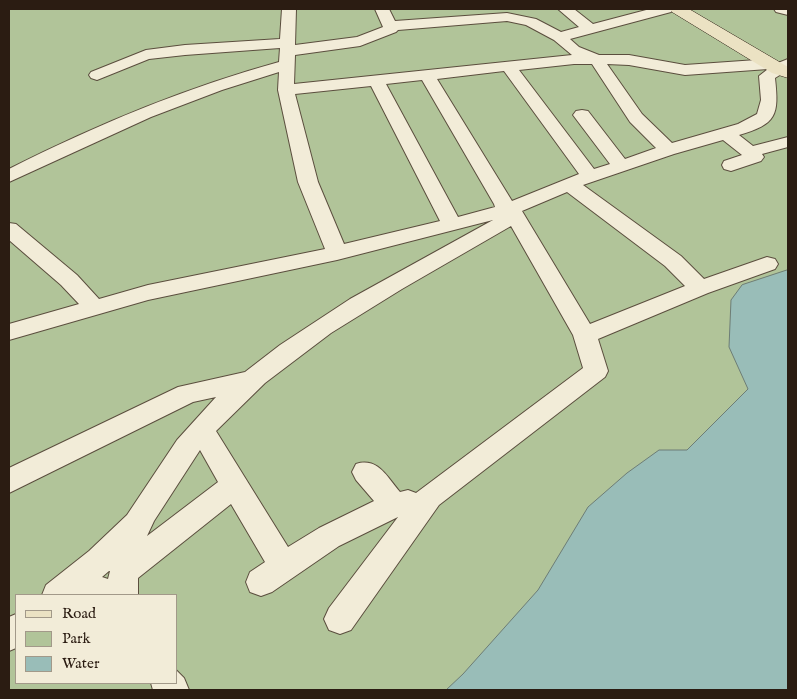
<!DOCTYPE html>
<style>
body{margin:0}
#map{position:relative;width:797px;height:699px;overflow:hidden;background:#ebe2c3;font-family:"IM FELL English",serif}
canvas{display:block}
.frame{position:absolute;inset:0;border:10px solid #2b1c12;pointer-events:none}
.legend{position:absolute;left:15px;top:594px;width:162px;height:90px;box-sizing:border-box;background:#f2ecd8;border:1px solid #a29989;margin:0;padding:6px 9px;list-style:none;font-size:15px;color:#2b1c12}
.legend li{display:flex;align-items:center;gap:10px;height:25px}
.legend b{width:25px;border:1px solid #a29989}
</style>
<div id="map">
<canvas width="797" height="699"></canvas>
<div class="frame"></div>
<ul class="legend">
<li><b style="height:6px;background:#ebe2c3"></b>Road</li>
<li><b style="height:14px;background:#b1c499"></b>Park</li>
<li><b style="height:14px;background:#99bdb8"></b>Water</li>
</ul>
</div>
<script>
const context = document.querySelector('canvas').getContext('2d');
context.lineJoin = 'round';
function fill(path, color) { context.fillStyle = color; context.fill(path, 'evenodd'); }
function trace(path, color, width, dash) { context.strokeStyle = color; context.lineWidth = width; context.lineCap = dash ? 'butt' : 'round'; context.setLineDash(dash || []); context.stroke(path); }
const green = new Path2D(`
 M9,9h779v681h-779zM16,595h160v88h-160z`);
const water = new Path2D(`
 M788,270v420h-342l17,-16 75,-84 50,-83 39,-34 32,-23h28l61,-61 -19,-42 2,-47 11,-15z`);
const minor = new Path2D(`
 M282,9h14l-1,36 62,-8 26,-10 -8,-18h14l6,12 112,-8 29,6 25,13 18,-5 -21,-18h16l19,15 57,-15h23l-2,3 -101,27 9,8 20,8h30l56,10 86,-6 7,4 10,-4v11l-13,8c4,37 2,46 -36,57l14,11 35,-9v10l-26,7 2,3 -3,4 -30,10 -7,-2 -2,-4 2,-4 18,-6 -19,-15 -49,14 -91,31 98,71 23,23 63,-22 8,2 3,5 -3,5 -67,24 -110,46 10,32 -3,6 -166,128 -88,125 -11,4 -11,-4 -5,-11 5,-11 69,-91 -59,29 -67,46 -11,4 -11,-4 -4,-10 4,-10 15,-10 -34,-58 -93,74v17h-96l4,-10 43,-34 38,-36 50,-75 39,-43 -23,5 -184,91v-25l169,-81 67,-15 35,-27 70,-46 143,-79 -156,40 -189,40 -139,40v-16l70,-20 -18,-19 -52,-45v-17l7,1 61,51 22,24 49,-14 177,-36 -27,-67 -20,-92 1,-18 -57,18 -71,27 -142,65v-13c87,-44 176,-81 270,-107l1,-14 -95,7 -36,4 -52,21 -6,-2 -2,-3 2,-3 55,-22 39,-5 95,-6zM507,21l19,4 28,15 18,15 -278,29 1,-29 65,-9 36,-14 2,-2zM574,64h18l38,58 26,26 -31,11 -37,-48 -6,-1 -6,1 -3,4 37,49 -16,5 -75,-99zM607,64l22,1 56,10 83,-6 -9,7 2,24 -4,14 -19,10 -66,19 -30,-29zM504,71l75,103 -67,27 -75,-122zM422,80l72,124 1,3 -37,10 -72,-133zM371,86l69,135 -96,23 -26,-62 -23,-88zM567,192l98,74 20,20 -95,38 -68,-113zM511,226l62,109 10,33 -167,125 -8,-3 -8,2c-13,-15 -22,-35 -44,-28l-4,8 4,8 18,21 -55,27 -31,19 -72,-116 49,-48 66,-50 71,-44zM200,450l18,32 -71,54 7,-15zM110,571l-2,8 -6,-2 7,-6z
 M774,9h14v6l-12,-3z
 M16,614v34l-7,3v-34z
 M176,670l8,8 5,12h-36l-2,-7h25z`);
const major = new Path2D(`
 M670,9h19l99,58v11l-16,-5 -100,-61z`);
fill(green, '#b1c499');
fill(water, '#99bdb8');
trace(water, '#6d7d76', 1);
trace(minor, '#5b4e3e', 2);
trace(major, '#2b1c12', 1);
fill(minor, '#f2ecd8');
fill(major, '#ebe2c3');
</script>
